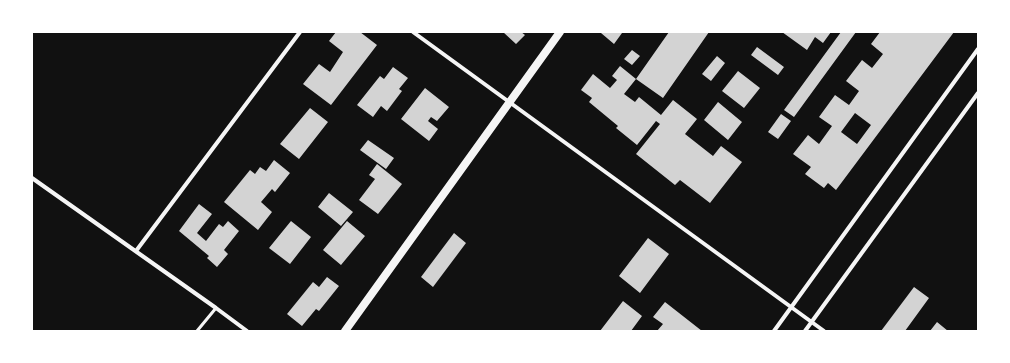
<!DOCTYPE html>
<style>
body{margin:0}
#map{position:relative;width:1010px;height:363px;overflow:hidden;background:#111;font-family:"DejaVu Sans",sans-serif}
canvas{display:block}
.frame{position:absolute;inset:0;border:33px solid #fff;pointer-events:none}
</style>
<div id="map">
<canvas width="1010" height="363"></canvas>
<div class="frame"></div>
</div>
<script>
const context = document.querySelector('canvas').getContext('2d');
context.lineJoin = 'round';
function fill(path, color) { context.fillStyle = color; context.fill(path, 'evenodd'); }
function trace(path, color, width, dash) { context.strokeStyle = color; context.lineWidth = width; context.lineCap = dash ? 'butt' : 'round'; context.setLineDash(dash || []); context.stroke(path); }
const building = new Path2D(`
 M336,32h24l17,13 -46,60 -28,-21 16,-20 11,8 13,-20 -14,-11z
 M503,32h18l4,3 -9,9z
 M602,32h18l2,1 -8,11 -13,-11z
 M669,32h40l-46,66 -27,-19 -12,15 11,8 4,-5 22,18 12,-15 24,19 -12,15 28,22 8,-10 21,16 -32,41 -30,-23 -5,5 -39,-31 24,-30 -4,-3 -19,24 -21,-17 2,-2 -29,-24 3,-4 -11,-8 12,-16 17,14 7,-8 -5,-4 8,-10 16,13z
 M782,32h49l-8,11 -8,-6 -8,13z
 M841,32h15l-62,85 -10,-7z
 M880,32h74l-118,158 -8,-7 -4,5 -19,-14 6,-7 -18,-13 15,-19 11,9 13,-18 -13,-9 16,-22 14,10 10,-14 -13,-10 16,-21 10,8 11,-14 -12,-10zM855,113l16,12 -14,19 -16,-12z
 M757,47l27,20 -6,8 -27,-20z
 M632,50l8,6 -8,9 -8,-6z
 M717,56l8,7 -14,18 -9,-7z
 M393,67l15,11 -9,11 3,2 -15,20 -6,-5 -8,11 -16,-12 23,-29 4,3z
 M738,71l22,17 -16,20 -22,-17z
 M425,88l24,19 -12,14 -6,-4 -3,4 10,8 -9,12 -28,-22z
 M718,102l24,20 -14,18 -24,-20z
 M310,108l18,14 -29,37 -19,-15z
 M781,114l10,7 -13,18 -10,-7z
 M368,140l26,18 -8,11 -26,-19z
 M274,160l16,13 -15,19 -3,-3 -11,13 11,10 -14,18 -34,-28 26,-32 5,4 5,-7 6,4z
 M377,164l25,20 -24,30 -19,-14 16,-21 -6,-4z
 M329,193l24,19 -12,14 -23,-19z
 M199,204l13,10 -15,19 9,8 13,-17 4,3 5,-6 11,10 -15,19 4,4 -11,13 -10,-9 2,-2 -30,-25z
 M291,221l20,16 -21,27 -21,-16z
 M347,221l18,15 -24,29 -18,-15z
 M454,233l12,10 -33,44 -12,-10z
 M648,238l21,16 -29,39 -21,-17z
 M327,277l12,9 -20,25 -3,-2 -14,17 -15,-12 26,-32 6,5z
 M914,287l15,11 -24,33h-24z
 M623,301l19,15 -11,15h-31z
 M665,302l37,29h-45l6,-7 -10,-7z
 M937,322l11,9h-18z`);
const service = new Path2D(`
 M197,331l19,-23`);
const minor = new Path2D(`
 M413,32l411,299
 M32,178l184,130 31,23
 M136,251l164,-219
 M774,331l204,-282
 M805,331l173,-238`);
const secondary = new Path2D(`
 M345,331l215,-299`);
fill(building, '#d3d3d3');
trace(service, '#f5f5f5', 3);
trace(minor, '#f5f5f5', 4);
trace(secondary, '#f5f5f5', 8);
</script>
